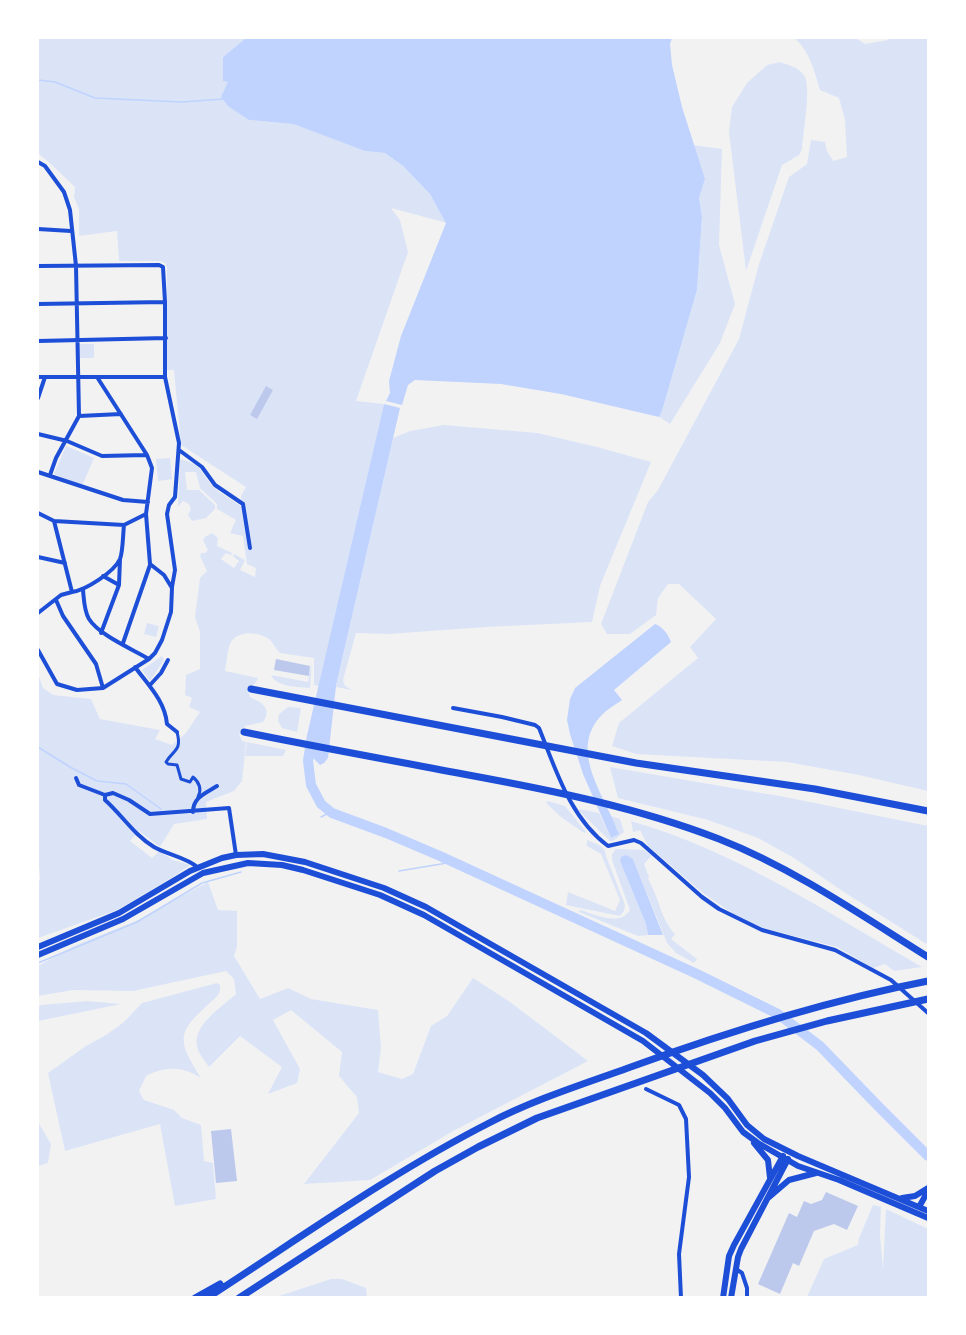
<!DOCTYPE html>
<style>
body{margin:0}
#map{position:relative;width:966px;height:1335px;overflow:hidden;background:#f2f2f2;font-family:Raleway,sans-serif}
canvas{display:block}
.frame{position:absolute;inset:0;border:39px solid #fff;pointer-events:none}
</style>
<div id="map">
<canvas width="966" height="1335"></canvas>
<div class="frame"></div>
</div>
<script>
const context = document.querySelector('canvas').getContext('2d');
context.lineJoin = 'round';
function fill(path, color) { context.fillStyle = color; context.fill(path, 'evenodd'); }
function trace(path, color, width, dash) { context.strokeStyle = color; context.lineWidth = width; context.lineCap = dash ? 'butt' : 'round'; context.setLineDash(dash || []); context.stroke(path); }
const green = new Path2D(`
 M38,38h208l-23,19 1,24h4l21,39 44,4 72,27 20,2 18,13 27,28 17,29 -56,-15 9,12 8,32 -52,149 28,3 -65,282 -5,-1v-27l-34,-5c-4,-4 -6,-8 -9,-12 -9,-9 -32,-12 -40,1 -4,7 -4,20 -6,29l33,7c-2,8 -14,10 -7,20 12,4 21,12 12,24l-18,4 -6,8 3,7 4,1 -4,39 -8,10 -28,11 1,17 -33,5 -14,23 -21,-16 -9,10 22,17 7,-7 14,9 17,5 -17,12 -56,33 -79,28v-57l2,-1 -2,-30v-176l5,14 10,7 38,4 9,20 60,11 -5,9 17,6 14,-12 14,-21 -11,-5 3,-9 -7,-3 1,-20 14,-6v-37l-5,-15 5,-39 7,-7 -7,-15 1,-3h4l3,-3 -5,-10 2,-3 7,-4 6,5 -1,8 15,7 -1,2 -5,-2 -5,6 13,9 5,-7 -6,-5 1,-2 11,6 -5,10 15,7 1,-9 -9,-4 -4,-28 -13,-3 6,-13 -19,-11v-5l-17,-16 -4,-16h-11l2,18h12l16,15v4l-9,9 -14,3 -4,-6 3,-6 -2,-5 -6,-3 -5,6 2,-48c26,6 20,17 37,31 7,6 17,10 24,17v-11l5,-9 -65,-42 -7,-75h-8l1,-102 -2,-5 -5,-2h-41l-2,-30 -38,5v-27l-5,-12 1,-10 -22,-21 -15,-13z
 M794,38h62l9,6 23,-4 2,-2h38v753l-69,-16 -72,-13 -151,-8 -24,-8 7,-23 79,-65 -8,-11 26,-28 -37,-35h-11l-10,14 -2,17 -26,19h-23l-6,-10 47,-122 10,-12 81,-151 20,-75 30,-87 18,-13 4,-24 14,2 2,9 6,10 14,-4 -2,-37 -6,-22 -19,-8c-5,-17 -11,-41 -26,-52z
 M780,62c9,3 20,6 25,15 6,12 -2,56 -3,72l-3,6 -17,10 -36,106 -17,-139 3,-25 15,-24 20,-18z
 M693,145l29,4 -3,96 16,59 -15,39 -50,81 -11,-7 3,-6 35,-121 5,-73 -3,-19 6,-19z
 M79,344h15v14h-15z
 M444,425l93,8 60,14 54,15 -51,124 -8,36 -106,5 -98,7 -32,-1 -13,47 2,6 7,4 -16,-3 57,-249 17,-7z
 M66,446l28,12 -12,28 -28,-12z
 M170,458l2,21 -14,2 -2,-22z
 M147,623l12,3 -3,11 -12,-3z
 M162,656l2,4 -14,21 -8,-11z
 M312,661l-2,27c-11,-1 -34,-1 -39,-13l37,7z
 M288,707l13,1 -4,24 -15,-4 -4,-7 1,-7z
 M247,742l39,8 -3,6h-38z
 M610,767l175,30 143,29v119l-81,-51 -53,-36 -36,-20 -50,-18 -90,-22z
 M548,801l17,5 21,26 -2,1 -23,-16 -15,-14z
 M579,809l20,4 12,25 7,-8 -7,-14 9,3 4,13 -11,9h-3l-31,-30z
 M631,821c105,30 197,92 291,146l-28,4 -9,-7 -12,4 -36,-21 -74,-19 -31,-15 -29,-20 -55,-47 -8,-16 -7,2z
 M587,840c9,4 18,5 19,16l19,49 -1,6 -4,5 -54,-11 2,-13 47,19 5,-11 -19,-46 -14,-8z
 M616,849l28,1 8,5 -8,9 5,13 -1,2c11,18 13,41 27,55l-4,5 26,20 -3,4 -18,-10 -9,-10 -34,-84 -13,2 26,63 2,11 -10,1 -59,-24 1,-2c15,4 40,17 50,0l-18,-50v-6z
 M208,882l10,28 19,1v35l-3,10 26,43 28,-11 23,11 67,11 3,38 -3,24 24,7 11,-5 18,-48 16,-10 26,-38 37,24 78,59 -133,69 -85,50 -66,4 55,-71 -2,-16 -18,-21 3,-24 -51,-42 -18,10 27,49 -3,14 -29,11 14,-27 -42,-31 -31,31c-4,-6 -11,-14 -12,-21 -4,-22 25,-39 39,-52l-2,-15 -8,-8 -93,20 -60,-1 -35,6v-30l36,-20 62,-25z
 M217,983l3,2c1,8 -2,11 -8,16 -34,31 -37,36 -11,77 -19,-12 -35,-12 -55,-2l-7,15 5,9 30,10 8,8 19,7 3,36 9,2 3,36 -41,7 -15,-82 -95,27 -17,-78 38,-27 20,-11 18,-13 18,-19z
 M88,1001l33,3 -83,17v-14l3,-2z
 M38,1122l13,22 -3,19 -10,3z
 M873,1205l8,2 -1,28 3,34 3,-60 42,20v68h-121l17,-38 34,-14 1,-7z
 M331,1279h11l24,9 1,9h-91z`);
const water = new Path2D(`
 M246,38h426l-2,6 2,21 10,42 23,72 -6,19 3,19 -5,73 -35,121 -3,6 -98,-23 -60,-10 -86,-4 -7,5 -6,20 -16,-4 4,-8 -1,-12 12,-45 45,-113 -16,-29 -27,-28 -18,-13 -20,-2 -72,-27 -44,-4 -21,-14 -7,-9 7,-15 -5,-1v-24z
 M384,404l16,4 -64,278 -8,72 -4,5 -4,2 -8,-8 -4,-26z
 M655,624c8,3 13,10 16,18l-57,48 8,10c-7,5 -16,10 -22,17 -32,35 7,82 19,117l-8,4 -28,-64 -13,-40 -3,-14 3,-21 5,-11z
 M626,855l7,4 30,76h-15l-2,-11 -26,-63 1,-4z`);
const stream = new Path2D(`
 M38,80l17,2 40,16 87,4 41,-3
 M38,747l32,20 27,14 29,3 35,25
 M321,817l10,-5
 M399,871l54,-9
 M38,963l99,-41 65,-39 39,-11`);
const river = new Path2D(`
 M312,735l-4,26 3,24 10,19 11,9 54,20 54,23 257,118 81,40 42,32 59,61 49,49`);
const building = new Path2D(`
 M266,386l7,4 -16,29 -7,-4z
 M276,659l34,7 -1,10 -35,-6z
 M231,1129l6,52 -21,2 -5,-52z
 M826,1192l32,14 -11,24 -13,-6 -20,7 -15,35 -6,-3 -13,31 -22,-10 31,-71 8,4 7,-16 7,3 11,-4z`);
const pedestrian = new Path2D(`
 M177,732c5,19 -3,17 -11,30l2,2 9,1 4,14 9,3 3,-5c7,6 9,12 5,20`);
const minor = new Path2D(`
 M38,162l7,4 19,26 6,18 6,56 3,150 -23,42 -6,17
 M38,229l33,2
 M38,266l121,-1 4,2 2,35v75
 M38,304l127,-2
 M38,341l128,-3
 M38,377h127l14,66 -4,54 -6,8 -2,9 8,56 -3,17
 M38,398l7,-21
 M79,416l42,-2
 M38,434l29,7 35,15 44,-1
 M179,450l23,17 13,18 28,19 7,44
 M38,472l85,28 25,2
 M38,513l16,8 70,4 22,-11
 M54,521l18,71c14,-2 42,-20 48,-33 3,-7 3,-26 4,-34
 M38,557l27,6
 M119,585l1,-26
 M83,590c1,10 1,21 6,29 10,16 43,30 60,40
 M56,600l7,16 33,48 7,24
 M38,613l23,-18 11,-3
 M101,633l18,-48 -16,-9
 M123,643l27,-78
 M38,650l19,34 20,6 26,-2 46,-29 6,-6 7,-13 9,-28 1,-24 -8,-13 -14,-11 -4,-50 6,-46 -5,-13 -50,-78
 M135,667c13,18 30,34 32,57l10,8
 M150,685l11,-12 7,-13
 M453,708l49,9 33,8 4,3c17,42 31,90 69,118l26,-6 7,3 61,54 17,12 43,21 73,20 56,30 37,33
 M76,778l3,7 26,10
 M193,812c0,-15 13,-19 24,-26
 M197,867c-9,-9 -31,-13 -43,-20 -20,-12 -32,-32 -49,-47v-5l8,-2 16,7 21,14 79,-6 7,47
 M646,1089l33,16 7,14 3,58 -10,77 2,44
 M736,1269l6,4 5,15v10`);
const primary = new Path2D(`
 M38,947l81,-34 71,-42 32,-13 14,-3 27,-1 42,8 79,26 42,19 220,126 57,42 25,24 19,26 17,14 34,17 130,55
 M38,955l85,-36 80,-46 45,-10 34,2 21,5 77,25 44,20 219,126 67,52 15,15 18,24 15,11 40,23 41,14 89,38
 M754,1143l14,17 2,18
 M768,1198l21,-18 27,-7
 M902,1198l13,-2 13,-8
 M919,1207l9,-16
 M723,1298l6,-42 5,-11 49,-89
 M731,1298l7,-41 3,-8 47,-90`);
const motorway = new Path2D(`
 M251,689l385,74 179,26 113,22
 M244,732c73,15 146,28 219,42 87,16 173,33 256,65 74,29 142,76 209,118
 M195,1298l25,-14
 M207,1298c93,-60 184,-125 282,-175 44,-23 92,-38 139,-55 99,-36 197,-67 300,-87
 M239,1298l196,-127 43,-24 59,-29 218,-77 72,-20 101,-22`);
fill(green, '#dbe4f7');
fill(water, '#bfd3fe');
trace(stream, '#bfd3fe', 1.5);
trace(river, '#bfd3fe', 10);
fill(building, '#bdc9ec');
trace(pedestrian, '#1d4ed8', 3);
trace(minor, '#1d4ed8', 4);
trace(primary, '#1d4ed8', 6);
trace(motorway, '#1d4ed8', 7);
</script>
